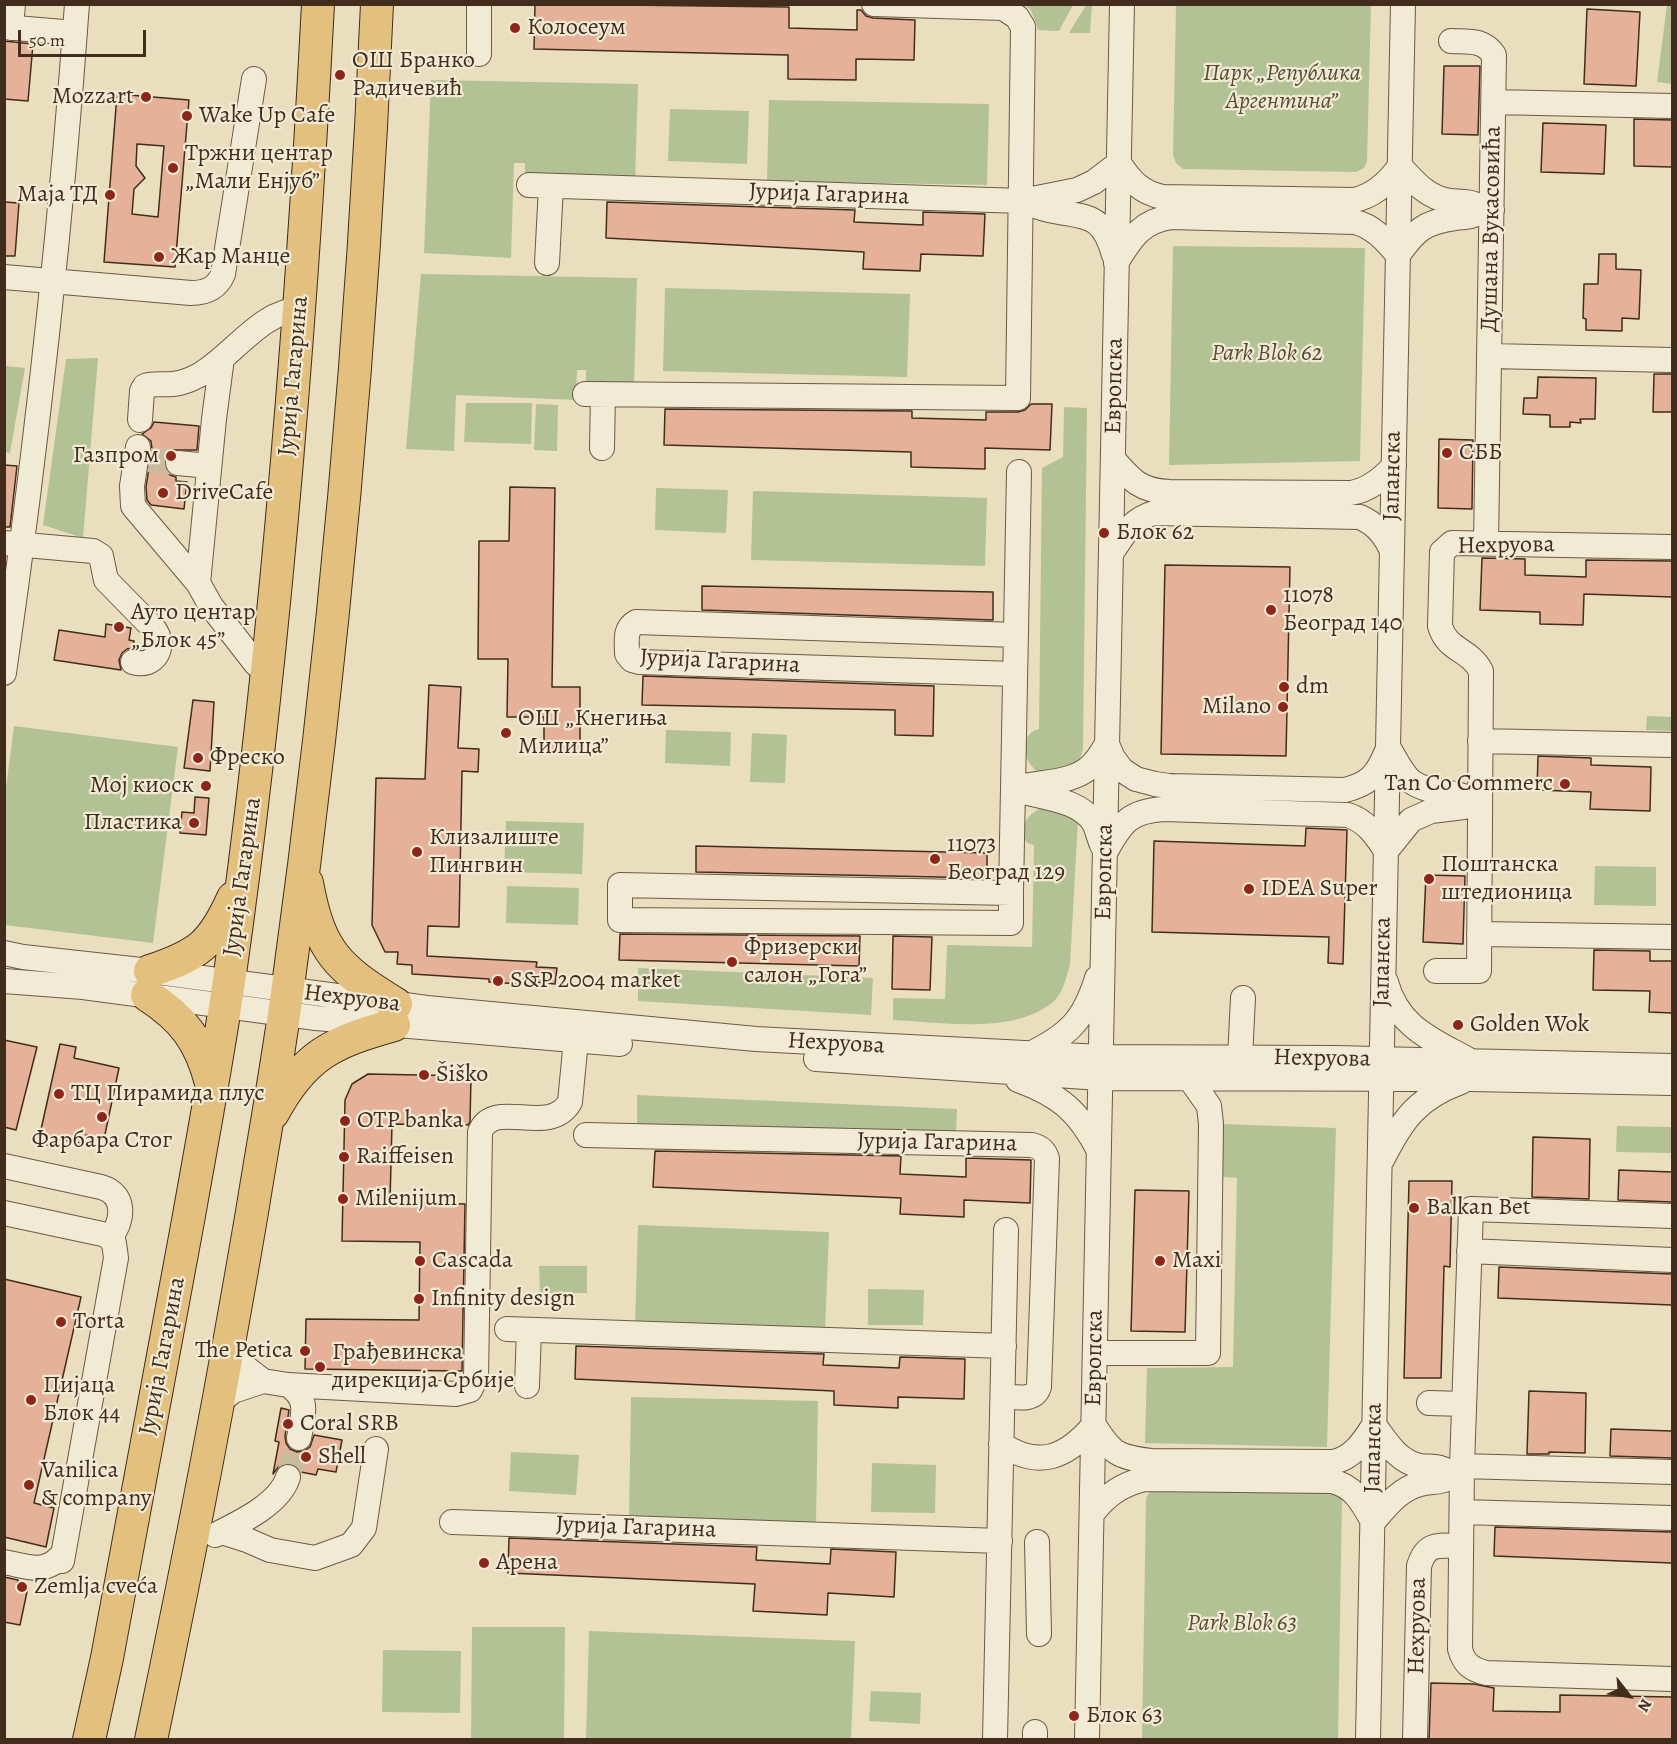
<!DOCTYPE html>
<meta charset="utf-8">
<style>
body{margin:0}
#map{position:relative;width:1677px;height:1744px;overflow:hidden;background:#e9dfbe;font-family:Alegreya,serif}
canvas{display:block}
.frame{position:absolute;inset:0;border:6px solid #422d1c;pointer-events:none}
.north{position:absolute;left:1599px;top:1666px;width:60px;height:60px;-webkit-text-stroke:4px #f1ead5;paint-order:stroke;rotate:121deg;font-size:16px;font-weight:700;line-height:24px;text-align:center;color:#422d1c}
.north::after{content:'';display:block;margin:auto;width:21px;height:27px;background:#422d1c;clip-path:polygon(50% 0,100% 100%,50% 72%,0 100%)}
.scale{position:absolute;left:18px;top:30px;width:128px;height:27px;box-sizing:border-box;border:3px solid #422d1c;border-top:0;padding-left:8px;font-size:18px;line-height:21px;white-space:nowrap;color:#422d1c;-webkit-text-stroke:4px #f1ead5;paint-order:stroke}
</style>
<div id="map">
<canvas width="1677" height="1744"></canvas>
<div class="frame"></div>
<div class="north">N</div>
<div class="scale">50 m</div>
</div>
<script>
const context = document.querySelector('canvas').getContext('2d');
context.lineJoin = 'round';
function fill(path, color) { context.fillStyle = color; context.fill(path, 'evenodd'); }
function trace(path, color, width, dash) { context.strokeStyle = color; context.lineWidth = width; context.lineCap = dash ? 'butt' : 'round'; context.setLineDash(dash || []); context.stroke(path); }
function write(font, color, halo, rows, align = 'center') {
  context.font = font + ' Alegreya,serif'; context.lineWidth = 4.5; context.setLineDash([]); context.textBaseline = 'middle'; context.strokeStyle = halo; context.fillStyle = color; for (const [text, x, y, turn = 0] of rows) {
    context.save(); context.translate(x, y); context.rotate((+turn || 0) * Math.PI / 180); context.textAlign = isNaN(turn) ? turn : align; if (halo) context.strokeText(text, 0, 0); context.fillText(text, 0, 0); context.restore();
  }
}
const green = new Path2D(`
 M1025,5h48l-14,26 -21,-1 -7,-20z
 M1086,5h6l-2,28h-21z
 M1176,5h195l-4,156 -3,7 -8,4 -173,-3 -7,-6 -3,-8z
 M1667,5h5v79l-15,-2z
 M431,80l207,4 -3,98 -110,-3v-16h-11l-3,95 -87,-5z
 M769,100l220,4 -2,81 -220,-4z
 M670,109l79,2 -2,53 -79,-3z
 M1173,246l192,2 -5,213 -191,4z
 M421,274l216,4 -3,106 -48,-1v-13h-9l-1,30 -120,-5 -2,56 -48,-2z
 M665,288l245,6 -3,83 -244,-6z
 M98,358l-15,180 -40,-13 23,-166z
 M5,366l20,2 -15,85 -5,-1z
 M466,403h66l-1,41 -67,-2z
 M536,404l22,1 -1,46 -23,-1z
 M1064,407l23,1 -4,341 -4,14 -37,11c-18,-8 -27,-38 -3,-45l3,-261 21,-11z
 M656,488l72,2 -2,43 -71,-3z
 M753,491l234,7 -2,68 -234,-6z
 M1647,716l25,1v14l-26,-1z
 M14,726l164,21 -25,196 -148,-18 -1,-122z
 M666,730l65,2 -1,34 -65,-3z
 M752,733l35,2 -2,48 -35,-1z
 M1045,806l33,14 -8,145c-4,12 -7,29 -17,37 -40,33 -112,20 -160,18v-22l52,1 2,-54 85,2 2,-102 -7,-2c-10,-18 2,-30 18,-37z
 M506,821l78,2 -2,51 -78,-2z
 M1595,866l61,1v39l-62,-1z
 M507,886l72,2 -1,37 -72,-2z
 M638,968l235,10 -2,37 -233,-14z
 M637,1095l320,14 -1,24 -319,-5z
 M1223,1124l113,4 -9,319 -182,-4 2,-75 86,-1 4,-189 -14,-1z
 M1617,1126l55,1v26l-56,-1z
 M638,1225l191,7 -4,100 -190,-7z
 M539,1266h48v27h-47z
 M868,1289l56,1 -1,35h-55z
 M631,1397l187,4 -2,122 -187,-4z
 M511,1452l68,3 -3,40 -67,-4z
 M872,1463l64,2 -1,48 -64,-1z
 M1326,1487l16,10 -4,242 -196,1 4,-242 4,-7z
 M472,1627h93l-1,112h-93z
 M589,1631l266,10 -4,98h-265z
 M383,1650l78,1 -1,62 -78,-1z
 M871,1691l50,2 -1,31 -51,-3z`);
const building = new Path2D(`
 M535,4l254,3v21l68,2v-20h4l5,6 7,2 42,2 -1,40 -58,-1v21l-68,-1v-24l-254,-6z
 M1587,9l53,3 -4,74 -52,-2z
 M4,41l29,3 -5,57 -24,-2z
 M1444,66h36l-2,69 -36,-1z
 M117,94l72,6 -14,167 -71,-5zM137,144l27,2 -6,71 -26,-3 2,-25 11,-11 -9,-12z
 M1634,119l38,1v47l-38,-1z
 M1543,123l63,2 -2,49 -63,-2z
 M4,202l15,1 -4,53h-11z
 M607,202l248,8 -1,12 69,3v-13l62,2 -2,42 -62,-2 -1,17 -57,-2 1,-17 -258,-14z
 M1599,254h17v15l25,1 -2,49 -17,-1v13l-36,-1v-11l-3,-1 1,-34h14z
 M1654,374h18v38h-19z
 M1538,377l58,1 -1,41h-15l1,4 -11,-1v5h-20v-12l-27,-1 1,-16h13z
 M1031,404h21l-2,46 -65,-2v21l-74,-2v-15l-247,-7 1,-36 247,2v7l74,2v-8h32l7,-2z
 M154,422l45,4 -2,24h-24l-6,4 -3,7 1,8 5,6 6,2v4l11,1 -3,27 -33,-4 -4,-5 -1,-13 6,-38 -1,-8 -9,-7 9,-6z
 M1439,439l34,1 -1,69 -34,-1z
 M4,465l13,1 -7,61h-6z
 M510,487l45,1 -3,199h28v65l-36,-1v-34h-37l1,-58h-30l1,-118h30z
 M1482,558l43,1v16l61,2v-17l86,1v36l-88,-3 -1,31 -43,-1v-12l-60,-2z
 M1165,565l125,2 -4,189 -125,-2z
 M702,586l291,6v28l-291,-10z
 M106,624l25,4 -2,12 5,1 -1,7 -6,1 -5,4 -3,7 2,10 -67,-10 5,-30 46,7z
 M643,676l291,10 -1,50 -38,-1v-25l-253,-5z
 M429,685l32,2 -3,61 21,1 -1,23 -16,-1 -3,156 -31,-1 -1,30 110,6 -1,5 21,1 -2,16 -20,-2v3l-46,-3v-3l-77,-5v-9l-15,-1 1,-12h-13l-13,-27 4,-147 49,1z
 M193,700l21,2 -4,69 -26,-3z
 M1538,756l53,2v7l60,2 -1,44 -60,-2 1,-17 -54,-2z
 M195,797l14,1 -3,37 -26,-2 2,-21 12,1z
 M1306,828l41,2 -4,134 -15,-1 1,-26 -177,-5 2,-91 151,5z
 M696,846l291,7v25l-291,-6z
 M1426,875l39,1 -2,68 -40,-2z
 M620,934l240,2 -1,30 -240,-6z
 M893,936l39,1 -2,53 -38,-1z
 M1594,950l56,1v10h22v52l-23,-1 1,-21 -57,-1z
 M4,1040l33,7 -21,83 -12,-3z
 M60,1044l16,3 -2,11 45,10 -15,71 -18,-4 -2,9 -31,-6 -1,8 -14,-3z
 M368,1074l103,2 -1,46 -2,3 -76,-1 -2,78 75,2 -3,167 -157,-2 1,-50 113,1 1,-78 -78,-1 3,-141 7,-16z
 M1533,1137l57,2 -1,60 -57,-2z
 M655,1151l246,5 -1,18 66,3v-19l65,2 -1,43 -66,-3v17l-64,-3 1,-16 -248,-11z
 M1619,1170l53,2v30l-54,-2z
 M1409,1181h43l-2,86 -6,-1 -3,112h-37z
 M1135,1190l54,1 -4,141 -54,-1z
 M1499,1267l173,7v31l-174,-7z
 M4,1279l77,18 -47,206 20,5 -8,39 -42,-10z
 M576,1346l248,8 -1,11 76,3 1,-11 65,2 -1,40 -66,-2v11l-64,-3v-14l-259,-12z
 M1529,1391l57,2 -1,60 -36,-1v2h-22z
 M281,1408l8,2 -4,26 1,7 4,6 7,3 7,-1 6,-4 4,-12 28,5 -6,32 -18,-3 -2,6 -15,-3 -7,-8 -7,-1 -8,3 -6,8 6,-32 -4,-1z
 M1611,1429l61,2v27l-62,-2z
 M1495,1527l177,5v31l-178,-7z
 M509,1538l248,9 -1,13 74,4 1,-15 65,3 -2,45 -66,-4 -1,22 -74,-4 2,-27 -247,-11z
 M4,1577l14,3 -1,5 11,2 -8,38 -16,-3z
 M1431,1683l43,1 20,4 -1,23 67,1v-17l112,2v43h-243z`);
const minorTunnel = new Path2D(`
 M149,460l29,3
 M288,1477l11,-39`);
const minor = new Path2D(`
 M4,27l71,6
 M11,28l2,-24
 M1451,41c18,1 32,-2 43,14l-8,488
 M479,54v-50
 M1494,102l178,4
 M1119,163c11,17 22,30 44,34l191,3c20,-4 34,-17 46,-34
 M1400,166c14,16 28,32 50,35 8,1 17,0 24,3 7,2 10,6 18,6
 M529,185l493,16 55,-11 17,-8 25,-19
 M1022,201c9,3 18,7 27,9 37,8 53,2 65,45
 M1398,255c17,-24 26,-33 57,-37 10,-1 18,-1 27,-7
 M547,263l4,-77
 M1116,263c15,-24 25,-42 55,-46l184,5c18,4 31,19 43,33
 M4,277l187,16c16,0 26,-5 32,-19l31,-195
 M1490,356l182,4
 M585,394l433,4 5,-371 -6,-10 -14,-9 -129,-4
 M140,420l2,-29 3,-5c9,-3 19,-1 28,-2 11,-1 25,-7 34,-14 27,-18 59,-61 92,-60
 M138,447l-6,39 1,20 65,77 13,23 45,58 11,3
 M602,448l1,-54
 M1114,460c18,21 27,31 56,32l181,1c18,-3 31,-14 43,-27
 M178,463l31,3
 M4,543l89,8 8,5 5,24 48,49c13,17 1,40 -21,33
 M1111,554c12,-19 21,-35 43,-41l206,4c16,7 25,18 32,34
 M198,583l16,-164 8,-61
 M4,673c32,-222 57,-445 73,-669
 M1015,674l-376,-12 -7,-2 -5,-6c0,-13 -3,-25 9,-32l380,13
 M1480,741l192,4
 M1107,744l6,14 9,12 14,9 19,5 14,2 176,4c24,-6 32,-15 41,-37
 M1388,747c7,11 14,27 24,35 19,13 43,7 62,19
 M1017,788c23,-7 54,-4 73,-21 7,-6 12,-15 17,-23
 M1013,789c26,9 66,9 81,34 3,6 5,15 8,22
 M1106,851c16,-29 24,-40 58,-42l184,6c18,6 28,20 38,36
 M1386,851l25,-31 20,-9 33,-4 10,-6h5
 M1011,893l-391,-8v35l391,3v-30l8,-421
 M1479,934l193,3
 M4,953l19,4 127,14 277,37 329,31 345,18 234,1 337,8
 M1436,971h43l2,-300c-11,-22 -34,-20 -41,-45l2,-74 10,-9 220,4
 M4,981l79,6 233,31 304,26
 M1386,982c12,45 45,57 83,78
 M1030,1054c39,-19 54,-34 67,-76
 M1240,1058l3,-60
 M816,1059l285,19 369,1 202,4
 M1018,1080c41,15 61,31 81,71
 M586,1135l446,10c8,2 13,6 15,14l-8,228c-5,15 -23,10 -36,9
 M1382,1160c20,-40 35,-62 79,-78
 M4,1166l97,21c25,7 23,33 9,51
 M4,1213l103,22 7,8 2,15 -54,303 -2,-4c-16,18 -34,9 -56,5
 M1672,1216l-201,-7 -9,257 -2,183c4,15 11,20 26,24l186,6
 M1469,1251l203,9
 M507,1329l497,17
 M230,1341l15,26 18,14
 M1095,1353h113l3,-229 -2,-18 -19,-27
 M288,1385c22,14 15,30 11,53
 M527,1386l2,-56
 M218,1403l15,-12 30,-10 25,4 168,9 14,-4 6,-12 4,-246c14,-35 69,6 90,-30l6,-62
 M1429,1403l35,1
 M1094,1425c18,29 24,32 57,36l182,1c20,-4 31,-21 41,-37 13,17 24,37 46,41 5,1 10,0 15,1 10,1 17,8 27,8
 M1001,1444c38,25 65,14 93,-19
 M1462,1466l210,6
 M1462,1512l210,6
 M1092,1514c14,-19 30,-30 53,-35l187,2c23,6 30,21 41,41
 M452,1522l548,19
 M1373,1522c13,-15 26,-33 47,-38 13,-3 23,-1 35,-9
 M222,1532l25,8 23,10 45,8 36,-13 13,-17 12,-79
 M215,1535c24,-12 65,-31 73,-58
 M1037,1542l2,92
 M995,1740l11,-510
 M1035,1740v-8
 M1087,1740l35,-1736
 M1368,1740l35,-1736
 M1415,1740l4,-174c8,-25 20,-20 42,-20`);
const major = new Path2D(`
 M307,883c13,70 31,85 89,121
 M150,971c48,-16 62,-26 83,-73
 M147,995c37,24 53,46 64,88
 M273,1113c31,-58 60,-71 121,-88
 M89,1740l18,-82c26,-145 54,-291 81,-437 14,-79 29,-159 41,-240 46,-324 72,-650 89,-977
 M151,1740c37,-176 71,-351 101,-528 12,-75 26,-150 36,-226 45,-325 75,-653 89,-982`);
const markers = [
 [515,28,6,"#8f2418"],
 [340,75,6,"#8f2418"],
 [146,97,6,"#8f2418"],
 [187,116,6,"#8f2418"],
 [173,168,6,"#8f2418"],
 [110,195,6,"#8f2418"],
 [159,257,6,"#8f2418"],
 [1447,453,6,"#8f2418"],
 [171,456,6,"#8f2418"],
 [163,493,6,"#8f2418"],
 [1104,533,6,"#8f2418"],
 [1271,610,6,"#8f2418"],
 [119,627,6,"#8f2418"],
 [1284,687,6,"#8f2418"],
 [1283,707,6,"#8f2418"],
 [506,733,6,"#8f2418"],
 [198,758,6,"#8f2418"],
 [1565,784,6,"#8f2418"],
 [206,786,6,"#8f2418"],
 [194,823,6,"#8f2418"],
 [417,852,6,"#8f2418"],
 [935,859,6,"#8f2418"],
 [1429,879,6,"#8f2418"],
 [1249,889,6,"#8f2418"],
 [732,962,6,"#8f2418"],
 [498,981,6,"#8f2418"],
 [1458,1025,6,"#8f2418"],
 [424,1075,6,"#8f2418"],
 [59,1094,6,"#8f2418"],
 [102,1117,6,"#8f2418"],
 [345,1121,6,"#8f2418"],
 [344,1157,6,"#8f2418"],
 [343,1199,6,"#8f2418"],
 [1414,1208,6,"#8f2418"],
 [420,1261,6,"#8f2418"],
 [1160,1261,6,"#8f2418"],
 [419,1299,6,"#8f2418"],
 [61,1322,6,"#8f2418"],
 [305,1351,6,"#8f2418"],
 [320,1367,6,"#8f2418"],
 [31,1400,6,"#8f2418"],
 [288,1424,6,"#8f2418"],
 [306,1457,6,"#8f2418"],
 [29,1485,6,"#8f2418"],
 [484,1563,6,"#8f2418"],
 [22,1587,6,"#8f2418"],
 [1074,1716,6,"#8f2418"]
];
const poiNames = [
 ["Колосеум",527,28],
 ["ОШ Бранко",352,61],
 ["Радичевић",352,89],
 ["Mozzart",134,97,"right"],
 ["Wake Up Cafe",199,116],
 ["Тржни центар",185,154],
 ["„Мали Енјуб”",185,182],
 ["Маја ТД",98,195,"right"],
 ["Жар Манце",171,257],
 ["СББ",1459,453],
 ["Газпром",159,456,"right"],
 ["DriveCafe",175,493],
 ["Блок 62",1116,533],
 ["11078",1283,596],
 ["Београд 140",1283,624],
 ["Ауто центар",131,613],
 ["„Блок 45”",131,641],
 ["dm",1296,687],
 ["Milano",1271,707,"right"],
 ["ОШ „Кнегиња",518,719],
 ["Милица”",518,747],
 ["Фреско",210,758],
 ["Tan Co Commerc",1553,784,"right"],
 ["Мој киоск",194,786,"right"],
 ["Пластика",182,823,"right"],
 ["Клизалиште",429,838],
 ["Пингвин",429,866],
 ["11073",947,845],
 ["Београд 129",947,873],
 ["Поштанска",1441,865],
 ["штедионица",1441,893],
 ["IDEA Super",1261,889],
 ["Фризерски",744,948],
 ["салон „Гога”",744,976],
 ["S&P 2004 market",510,981],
 ["Golden Wok",1470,1025],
 ["Šiško",436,1075],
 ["ТЦ Пирамида плус",71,1094],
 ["OTP banka",357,1121],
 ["Фарбара Стог",102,1141,"center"],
 ["Raiffeisen",356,1157],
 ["Milenijum",355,1199],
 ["Balkan Bet",1426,1208],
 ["Cascada",432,1261],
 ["Maxi",1172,1261],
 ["Infinity design",431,1299],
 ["Torta",73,1322],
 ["The Petica",293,1351,"right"],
 ["Грађевинска",332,1353],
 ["дирекција Србије",332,1381],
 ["Пијаца",43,1386],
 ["Блок 44",43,1414],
 ["Coral SRB",300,1424],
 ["Shell",318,1457],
 ["Vanilica",41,1471],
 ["& company",41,1499],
 ["Арена",496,1563],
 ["Zemlja cveća",34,1587],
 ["Блок 63",1086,1716]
];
const parkNames = [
 ["Парк „Република",1282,74],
 ["Аргентина”",1282,102],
 ["Park Blok 62",1267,354],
 ["Park Blok 63",1242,1624]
];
const streetNames = [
 ["Јурија Гагарина",829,195,2],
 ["Душана Вукасовића",1492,229,-89],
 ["Јурија Гагарина",294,376,-85],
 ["Европска",1115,386,-89],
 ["Јапанска",1393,476,-89],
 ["Нехруова",1506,546,-1],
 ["Јурија Гагарина",720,662,3],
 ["Европска",1105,872,-89],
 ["Јурија Гагарина",243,877,-82],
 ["Јапанска",1383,962,-89],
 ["Нехруова",352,999,7],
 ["Нехруова",836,1044,3],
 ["Нехруова",1322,1059,1],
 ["Јурија Гагарина",937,1143,1],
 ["Јурија Гагарина",163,1356,-79],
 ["Европска",1095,1358,-89],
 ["Јапанска",1374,1448,-89],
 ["Јурија Гагарина",636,1528,2],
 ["Нехруова",1418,1626,-89]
];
fill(green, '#b3c294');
fill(building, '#e5b198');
trace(building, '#422d1c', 1.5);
trace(minorTunnel, '#c8bb9e', 24, [24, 12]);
trace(minor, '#6c5a44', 26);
trace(major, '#422d1c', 34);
trace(minor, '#f1ead5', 24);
trace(major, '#e4c07f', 32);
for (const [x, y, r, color] of markers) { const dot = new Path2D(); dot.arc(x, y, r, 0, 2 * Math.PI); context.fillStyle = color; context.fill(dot); trace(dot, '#f1ead5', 2); }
write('24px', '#422d1c', '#f1ead5', poiNames, 'left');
write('italic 24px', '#594b34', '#f1ead5', parkNames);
write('24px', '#422d1c', '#f1ead5', streetNames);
</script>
